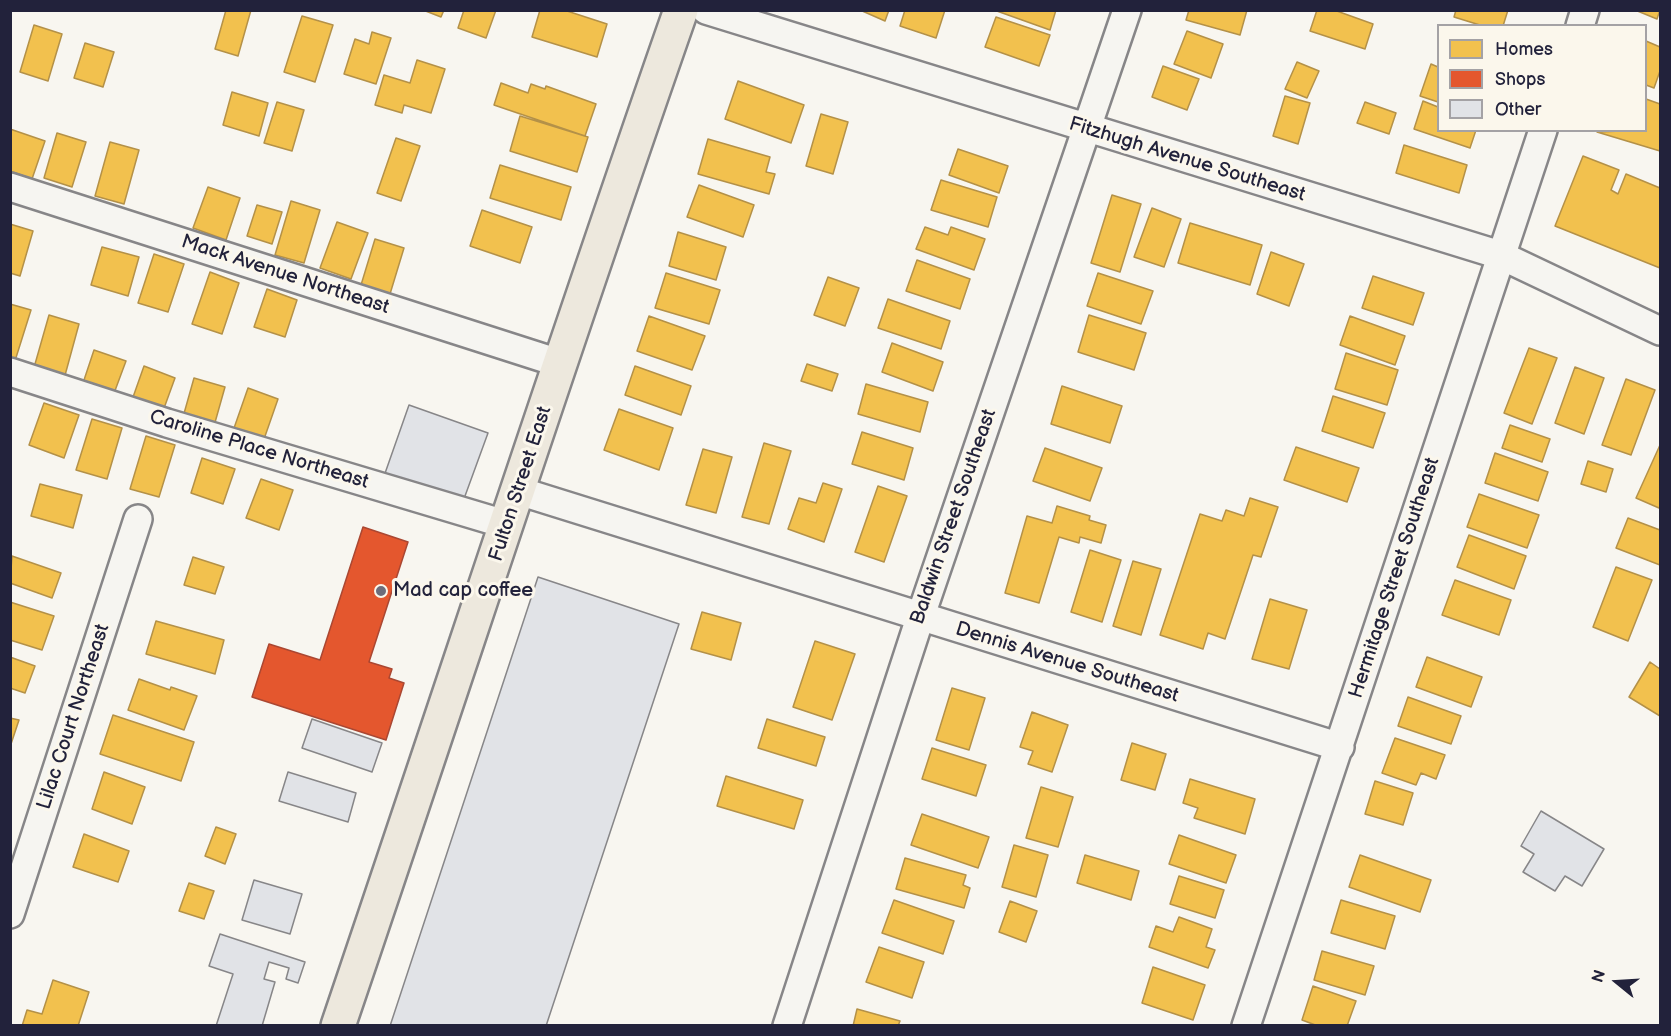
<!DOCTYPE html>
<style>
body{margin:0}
#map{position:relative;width:1671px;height:1036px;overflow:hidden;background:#f8f6f0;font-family:"Balsamiq Sans",sans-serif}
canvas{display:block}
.frame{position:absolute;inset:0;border:12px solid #22223b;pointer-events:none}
.legend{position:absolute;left:1437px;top:24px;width:210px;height:108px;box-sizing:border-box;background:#fbf7ec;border:2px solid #a4a2a5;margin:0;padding:8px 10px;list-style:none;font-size:18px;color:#22223b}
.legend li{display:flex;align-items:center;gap:12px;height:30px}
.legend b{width:30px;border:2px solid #a4a2a5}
.north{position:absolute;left:1587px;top:952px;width:60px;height:60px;-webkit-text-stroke:4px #fbf7ec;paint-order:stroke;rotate:288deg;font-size:16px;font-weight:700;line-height:24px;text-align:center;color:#22223b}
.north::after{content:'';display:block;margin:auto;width:21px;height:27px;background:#22223b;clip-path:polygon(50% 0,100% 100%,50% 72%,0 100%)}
</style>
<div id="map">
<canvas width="1671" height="1036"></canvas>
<div class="frame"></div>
<ul class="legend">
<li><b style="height:16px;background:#f2c14e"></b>Homes</li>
<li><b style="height:16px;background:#e4572e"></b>Shops</li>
<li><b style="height:16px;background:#e1e3e7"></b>Other</li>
</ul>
<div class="north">N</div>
</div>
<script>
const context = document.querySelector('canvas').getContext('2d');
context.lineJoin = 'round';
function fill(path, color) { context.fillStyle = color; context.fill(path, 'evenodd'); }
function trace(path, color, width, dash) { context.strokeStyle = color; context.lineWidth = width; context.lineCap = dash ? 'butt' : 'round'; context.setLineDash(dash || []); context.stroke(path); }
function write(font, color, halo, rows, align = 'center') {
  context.font = font + ' "Balsamiq Sans",sans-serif'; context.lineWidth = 6; context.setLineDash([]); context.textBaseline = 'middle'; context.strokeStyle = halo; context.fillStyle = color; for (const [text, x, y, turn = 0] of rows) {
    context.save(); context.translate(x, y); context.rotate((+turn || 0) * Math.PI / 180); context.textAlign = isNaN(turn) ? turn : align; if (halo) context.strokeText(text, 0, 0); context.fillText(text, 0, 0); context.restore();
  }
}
const homes = new Path2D(`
 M226,10h25l-13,46 -23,-7z
 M423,10h21l-3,7z
 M464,10h32l-10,28 -28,-10z
 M540,10h24l43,14 -10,33 -65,-20z
 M860,10h29l-4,11z
 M905,10h40l-9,28 -36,-12z
 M994,10h62l-6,20z
 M1189,10h58l-7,25 -54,-15z
 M1317,10h17l39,14 -8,25 -55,-18z
 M1456,10h52l-5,16h-20l-29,-9z
 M1635,10h25l-3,9z
 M302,16l31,9 -18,57 -31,-10z
 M996,17l54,18 -11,31 -54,-19z
 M34,25l28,9 -14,47 -28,-9z
 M1187,31l36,13 -12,34 -37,-14z
 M372,32l19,6 -15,46 -32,-10 11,-35 14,5z
 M1646,41l14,6v24l-6,17 -8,-3z
 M85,43l29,9 -11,35 -29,-9z
 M417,60l28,9 -14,44 -27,-8 -2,8 -27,-8 9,-30 26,8z
 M1297,62l22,9 -12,27 -22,-9z
 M1431,64l7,3v35l-18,-6z
 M1163,66l36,13 -12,31 -35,-13z
 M738,81l66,24 -13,38 -66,-24z
 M501,83l27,10 3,-9 14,5 1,-3 50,18 -11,32 -91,-31z
 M232,92l36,11 -9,33 -36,-11z
 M1285,96l25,7 -12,41 -25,-8z
 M1646,99l14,5v47l-63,-19 49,-2z
 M1423,101l15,6v23h38l-6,18 -56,-19z
 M277,102l27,8 -12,41 -28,-8z
 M1365,102l31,11 -7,21 -32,-11z
 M821,114l27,8 -15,52 -27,-8z
 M520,116l68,21 -11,35 -67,-21z
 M10,129l35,12 -13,38 -22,-8z
 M57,133l29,9 -14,45 -28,-9z
 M396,138l24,8 -19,55 -24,-8z
 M708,139l62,18 -4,15 9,2 -6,20 -71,-20z
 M110,142l29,8 -15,54 -29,-8z
 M1404,145l63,20 -8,28 -63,-20z
 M958,149l50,17 -9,27 -50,-18z
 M1583,156l36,14 -8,20 7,4 8,-20 34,14v80l-105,-42z
 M500,165l71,22 -10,33 -71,-22z
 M941,180l56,17 -9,30 -57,-17z
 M699,185l55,20 -11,32 -56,-20z
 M208,187l32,11 -14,42 -33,-12z
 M1112,195l29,9 -21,68 -29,-9z
 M291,201l29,9 -16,53 -29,-8z
 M257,205l25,7 -10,32 -25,-8z
 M1152,208l29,11 -17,48 -30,-10z
 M482,210l50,17 -12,36 -50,-17z
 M337,222l31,11 -17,46 -31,-11z
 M1190,223l72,22 -12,40 -72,-22z
 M10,224l23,7 -13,45 -10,-3z
 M925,227l23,8 3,-8 34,12 -11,31 -58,-21z
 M678,232l48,15 -10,33 -47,-14z
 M375,239l29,9 -14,46 -29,-9z
 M102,247l37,10 -11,39 -37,-11z
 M1271,252l33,12 -15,42 -32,-12z
 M154,254l30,10 -16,48 -30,-9z
 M917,260l53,19 -10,30 -54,-18z
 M210,272l29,11 -17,51 -30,-10z
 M666,273l54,17 -11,34 -54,-16z
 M1098,273l55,18 -12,33 -54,-18z
 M1373,276l51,17 -11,32 -51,-17z
 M828,277l31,11 -14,38 -31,-11z
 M267,289l30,11 -12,37 -31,-10z
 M888,299l62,22 -9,28 -63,-21z
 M10,304l21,6 -17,54 -4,-1z
 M49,315l30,9 -15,55 -31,-8z
 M1089,315l57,18 -12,37 -56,-18z
 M649,316l56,20 -13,34 -55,-19z
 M1350,316l55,20 -10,29 -55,-20z
 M892,343l51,19 -10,29 -51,-19z
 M1529,348l28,10 -25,66 -28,-11z
 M94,350l32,11 -13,35 -31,-10z
 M1346,353l52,17 -11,35 -52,-16z
 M807,364l31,10 -6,17 -31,-10z
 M144,366l31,12 -12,33 -31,-11z
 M635,366l56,20 -10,29 -56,-20z
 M1575,367l29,11 -20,56 -29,-11z
 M194,378l31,9 -11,39 -31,-9z
 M1626,379l29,11 -24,65 -29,-10z
 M866,384l62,18 -8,30 -62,-18z
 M1062,386l60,20 -12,37 -59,-19z
 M248,388l30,11 -15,43 -30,-11z
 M1333,396l52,17 -12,35 -51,-17z
 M44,403l35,12 -15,43 -35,-13z
 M619,409l54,19 -14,42 -55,-20z
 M92,419l30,9 -15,51 -31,-9z
 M1510,425l40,14 -8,23 -40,-14z
 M862,432l51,16 -9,32 -52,-16z
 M146,436l29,9 -16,52 -29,-8z
 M764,443l27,8 -22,73 -27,-7z
 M1660,445v61l-1,2 -23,-10z
 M1296,447l63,21 -12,34 -63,-22z
 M1045,448l57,20 -12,33 -57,-20z
 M703,449l29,8 -16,56 -30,-8z
 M1495,453l53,19 -10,29 -53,-18z
 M202,458l33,11 -12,35 -32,-11z
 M1588,461l25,8 -7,23 -25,-8z
 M261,479l32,11 -14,40 -33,-12z
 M823,483l19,6 -18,53 -36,-13 11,-31 17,5z
 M40,484l42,11 -9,33 -42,-12z
 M878,486l29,10 -23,66 -29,-10z
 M1479,494l60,21 -12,33 -60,-21z
 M1250,498l28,9 -17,50 -8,-2 -28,84 -17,-6 -5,16 -43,-14 40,-121 22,7 4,-11 18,6z
 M1057,506l33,10 -1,4 17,5 -5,18 -21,-6 -1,6 -20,-6 -20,66 -34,-10 22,-77 25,7z
 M1628,518l32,12v35l-44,-17z
 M1469,535l57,21 -12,33 -57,-22z
 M1090,550l31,10 -19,62 -31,-10z
 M12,556l49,17 -9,25 -42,-15z
 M193,557l31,10 -9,27 -31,-9z
 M1133,561l28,8 -20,66 -28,-9z
 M1616,567l36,13 -24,61 -35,-14z
 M1455,580l56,20 -12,35 -57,-20z
 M1270,599l37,11 -18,59 -37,-10z
 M10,602l44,14 -12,34 -32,-10z
 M702,612l39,11 -10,37 -40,-11z
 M156,621l68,19 -9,34 -69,-20z
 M815,641l40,13 -23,66 -39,-13z
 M10,657l25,9 -10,27 -15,-5z
 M1427,657l55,20 -11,30 -55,-20z
 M1650,662l10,7v47l-31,-19z
 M139,679l31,11 1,-3 26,9 -13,34 -56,-20z
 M952,688l33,10 -16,52 -33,-10z
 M1408,697l53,19 -10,28 -53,-18z
 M1032,712l36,13 -16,47 -24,-8 5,-13 -13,-4z
 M113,715l81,27 -13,39 -81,-27z
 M10,718l9,2 -8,24h-1z
 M767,719l58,18 -9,29 -58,-18z
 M1395,738l50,17 -9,24 -15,-6 -5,12 -34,-12z
 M1132,743l34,11 -11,36 -34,-10z
 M932,748l54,17 -10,31 -54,-17z
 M104,772l41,15 -13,37 -40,-15z
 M726,776l77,24 -9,29 -77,-23z
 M1190,779l65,20 -10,35 -51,-16 4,-10 -15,-5z
 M1375,781l38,12 -10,32 -38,-11z
 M1041,787l32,10 -15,50 -32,-9z
 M922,814l67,23 -11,31 -67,-23z
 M216,827l20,7 -11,30 -20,-8z
 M84,834l45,17 -11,31 -45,-15z
 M1179,835l57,20 -10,28 -57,-19z
 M1014,845l34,10 -12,42 -34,-10z
 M1085,855l54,16 -8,29 -54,-17z
 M1360,855l71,25 -11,32 -71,-25z
 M905,858l61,17 -3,10 7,3 -6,20 -68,-19z
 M1179,876l45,14 -9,28 -45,-14z
 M189,883l25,8 -10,28 -25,-8z
 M894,900l60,21 -11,33 -61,-21z
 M1341,900l54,16 -10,33 -54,-16z
 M1010,901l27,10 -11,31 -27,-10z
 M1179,917l33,12 -6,18 9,3 -7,18 -59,-21 7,-21 17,6z
 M879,947l45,15 -12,36 -46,-16z
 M1322,951l52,15 -9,29 -51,-15z
 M1153,967l52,18 -12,35 -51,-17z
 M53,980l36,12 -11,34h-56l5,-16 15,4z
 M1313,986l43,15 -9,25h-29l-16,-6z
 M857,1009l43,12 -2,5h-45z`);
const shops = new Path2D(`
 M363,527l45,15 -39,120 23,7 -3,9 15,5 -18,57 -134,-43 17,-53 51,16z`);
const building = new Path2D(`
 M409,405l79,28 -27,74 -78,-28z
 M538,577l141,47 -133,402h-156z
 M312,719l70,24 -10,29 -70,-24z
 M288,772l68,21 -8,29 -69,-21z
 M1541,811l63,38 -22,37 -17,-10 -10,15 -32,-19 11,-18 -13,-8z
 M254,880l48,14 -12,40 -48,-14z
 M220,934l85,28 -7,21 -12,-4 3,-11 -20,-6 -5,17 11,3 -13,44h-46l17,-52 -24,-8z`);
const minor = new Path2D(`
 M706,10l794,245 160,76
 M1580,26l5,-16
 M10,187l549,176
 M10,372l157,51 341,102
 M519,491l821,256
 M10,914l128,-395
 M787,1026l133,-408 207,-608
 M1246,1026l297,-896`);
const primary = new Path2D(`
 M338,1026c115,-339 225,-679 343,-1016`);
const markers = [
 [381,591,6,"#6d6c7a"]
];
const streetNames = [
 ["Fitzhugh Avenue Southeast",1187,160,17],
 ["Mack Avenue Northeast",285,275,18],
 ["Caroline Place Northeast",259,450,17],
 ["Fulton Street East",521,484,-72],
 ["Baldwin Street Southeast",954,517,-71],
 ["Hermitage Street Southeast",1395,578,-72],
 ["Dennis Avenue Southeast",1067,663,17],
 ["Lilac Court Northeast",74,717,-72]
];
const poiNames = [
 ["Mad cap coffee",393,591]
];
fill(homes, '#f2c14e');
trace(homes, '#b49148', 1.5);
fill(shops, '#e4572e');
trace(shops, '#aa4732', 1.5);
fill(building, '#e1e3e7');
trace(building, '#878688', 1.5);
trace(minor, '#878688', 32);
trace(primary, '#878688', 38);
trace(minor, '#f6f5f1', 27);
trace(primary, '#ede8dd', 33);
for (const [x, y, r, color] of markers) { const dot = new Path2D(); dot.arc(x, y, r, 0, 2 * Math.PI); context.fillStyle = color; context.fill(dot); trace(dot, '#fbf7ec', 2); }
write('20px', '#22223b', '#fbf7ec', streetNames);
write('20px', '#22223b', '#fbf7ec', poiNames, 'left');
</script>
